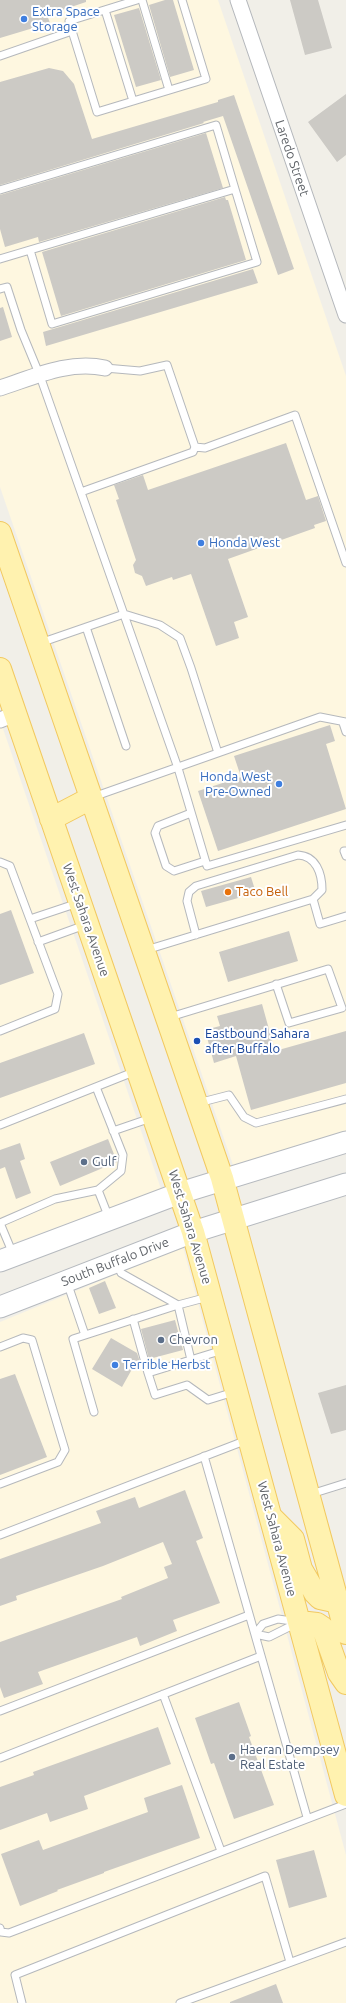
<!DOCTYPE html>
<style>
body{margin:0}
canvas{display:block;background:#f1efe8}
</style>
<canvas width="346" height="2003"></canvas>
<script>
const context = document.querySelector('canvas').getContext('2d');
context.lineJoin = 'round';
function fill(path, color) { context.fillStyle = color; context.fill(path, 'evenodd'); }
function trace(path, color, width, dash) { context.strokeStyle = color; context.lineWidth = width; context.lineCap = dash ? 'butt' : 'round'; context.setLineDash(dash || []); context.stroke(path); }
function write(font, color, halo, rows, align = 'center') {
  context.font = font + ' Ubuntu,sans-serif'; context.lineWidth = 4; context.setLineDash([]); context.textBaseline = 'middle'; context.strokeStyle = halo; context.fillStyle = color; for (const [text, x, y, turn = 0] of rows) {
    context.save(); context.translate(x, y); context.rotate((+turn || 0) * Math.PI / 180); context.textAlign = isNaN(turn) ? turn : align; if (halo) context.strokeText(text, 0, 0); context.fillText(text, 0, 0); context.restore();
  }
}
const commercial = new Path2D(`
 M0,0h218l128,376v755l-113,34 -233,-678z
 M0,720l161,469 -161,59z
 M183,1247l163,608v148h-346v-681z`);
const building = new Path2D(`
 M0,0h86v2l-39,13 3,8 -50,15z
 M165,0h8l21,70 -24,7 -21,-72z
 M290,0h28l14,48 -27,7z
 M139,8l22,72 -25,7 -22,-72z
 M49,68l14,3 11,13 18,55 126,-37v-2l16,-5 60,174 -16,6 -55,-159 -20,6 1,1 -204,62v-103z
 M346,94v61l-9,7 -29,-40z
 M206,133l17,55 -184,54 -1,-5 -33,10 -5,-18v-34z
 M225,197l1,3h2l18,60 -185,56 -19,-64z
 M253,269l5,14 -212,63 -3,-14z
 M3,307l9,30 -12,4v-33z
 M286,443l20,57 12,-4 8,25 -12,4 1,3 -87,31 20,58 -14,5 5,16 -23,8 -25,-72 -18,6 -1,-3 -26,9 -4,-10 -7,-3 -2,-8 3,-5 -20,-60 3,-1 -5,-14 29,-10 5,15z
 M330,725l5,16 -9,3 20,65 -128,42 -20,-60 43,-14 -7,-21z
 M251,877l5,16 -50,14 -5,-16z
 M11,910l23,63 -34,12v-71z
 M289,931l9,30 -70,21 -9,-30z
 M262,1004l13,47 71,-20v52l-95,27 -15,-54 -22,7 -9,-33 15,-4 -3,-10z
 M84,1033l11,31 -95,34v-35z
 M108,1139l9,23 -57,24 -10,-24z
 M20,1143l5,16 -5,2 11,32 -15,6 -11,-32 -5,2v-19z
 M105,1281l11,27 -17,6 -10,-26z
 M175,1320l8,30 -34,9 -8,-30z
 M111,1338l26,15 3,9h-4l-14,25 -30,-18z
 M15,1374l32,83 -47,18v-96z
 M346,1385v45l-15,4 -13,-41z
 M185,1490l18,48 -7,3 24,62 -47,17 4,11 -37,15 -3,-9 -99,35 5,12 -39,14 -4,-11v-45l122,-43 -1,-2 47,-19 -4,-11 8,-3 -9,-22 -60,24 -87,30 1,4 -17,6v-47l101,-36 -5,-12 39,-14 4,11z
 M239,1702l12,34 -2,1 25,68 -40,14 -20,-56 -3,1 -16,-46z
 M158,1727l13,37 -87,32 4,13 -38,13 -3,-9 -47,17v-43l34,-12 -1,-3z
 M182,1785l18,53 -96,34v1l-47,17 1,1 -38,15 -19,-52 38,-14 4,10 105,-38 -4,-14z
 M314,1850l13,47 -38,11 -13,-48z
 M276,1984l7,19h-53v-1z`);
const service = new Path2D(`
 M137,0l-68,21 28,91 109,-33 -24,-79
 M142,0l27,90
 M105,10l28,91
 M0,56l72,-25
 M0,190l216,-65 19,64
 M0,259l235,-70 22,73 -205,62 -22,-74
 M0,289l7,-2 14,43 19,46 138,392 29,98 139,-41
 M195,447l10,1 90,-33 51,148
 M81,492l112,-40 2,-5 -28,-82 -27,6 -35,-3
 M86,627l40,119
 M40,643l84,-29 36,11 20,13 11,30 27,85
 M343,723l3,9
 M93,797l227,-80 26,5
 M191,813l-33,13 -3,7 11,33 8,5 31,-10
 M346,851h-2l2,5
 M0,862l10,4 48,128 -3,15 -55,22
 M30,919l48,-16
 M196,935l-9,-34 2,-9 7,-6 102,-31c18,1 24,18 24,35l-9,9
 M38,942l47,-17
 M146,950l167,-51 7,25 26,-8
 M170,1017l158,-48 14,39 -53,15 -13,-39
 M198,1103l31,-8 15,22 12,6 90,-24
 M0,1125l136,-54
 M113,1131l38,-13
 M98,1190l11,28
 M0,1223l55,-24 43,-9 23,-19 2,-16 -27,-68
 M0,1223l13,31
 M117,1263l4,10 57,32 30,-8
 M67,1282l18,53
 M133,1319l15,54
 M0,1347l23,-9 9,2 33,110 -7,12 -58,22
 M223,1350l-75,23 7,22 32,-10 21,15 26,-8
 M94,1412l-21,-73 105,-34 13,55
 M204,1456l103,361
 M311,1494l35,-11
 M0,1535l247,-95
 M278,1619l21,3 -30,15 -14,-3 8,-10z
 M163,1694l58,157
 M0,1711l249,-96
 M0,1758l261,-102
 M0,1928l1,4 8,1 337,-129
 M22,2003l-7,-28 250,-99 25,86
 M180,2003l166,-61`);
const minor = new Path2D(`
 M238,0l108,315
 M0,388c34,-11 69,-28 105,-20
 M0,720l15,-6`);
const secondary = new Path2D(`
 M0,1261l180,-68 166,-51
 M0,1307l193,-75 153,-48`);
const primary = new Path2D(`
 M0,533l222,645 124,455
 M0,669l193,563 153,563
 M51,819l40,-21
 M271,1517l22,22 8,30 14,24 5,5 18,4
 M299,1622l18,2 6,4 16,45 7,10`);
const markers = [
 [24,19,4,"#3f7fe0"],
 [201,543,4,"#3f7fe0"],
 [279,784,4,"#3f7fe0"],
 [228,892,4,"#e8710a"],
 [197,1041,4,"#1a4fb4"],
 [84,1162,4,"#5c6f8a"],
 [161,1340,4,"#5c6f8a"],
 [115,1365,4,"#3f7fe0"],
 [232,1757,4,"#5c6f8a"]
];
const shopNames = [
 ["Extra Space",32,12],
 ["Storage",32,27],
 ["Honda West",209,543],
 ["Honda West",271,777,"right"],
 ["Pre-Owned",271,792,"right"],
 ["Terrible Herbst",123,1365]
];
const streetNames = [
 ["Laredo Street",292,158,71],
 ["West Sahara Avenue",86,920,71],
 ["West Sahara Avenue",190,1227,73],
 ["South Buffalo Drive",115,1262,-21],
 ["West Sahara Avenue",277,1539,75]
];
const foodNames = [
 ["Taco Bell",236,892]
];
const transitNames = [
 ["Eastbound Sahara",205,1034],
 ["after Buffalo",205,1049]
];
const serviceNames = [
 ["Gulf",92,1162],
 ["Chevron",169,1340],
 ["Haeran Dempsey",240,1750],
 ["Real Estate",240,1765]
];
fill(commercial, '#fef7e0');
fill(building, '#cccac5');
trace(service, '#b5b8bc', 9);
trace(minor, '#b5b8bc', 17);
trace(secondary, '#b6babf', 23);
trace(primary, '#f2c960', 24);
trace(service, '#fff', 7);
trace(minor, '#fff', 15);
trace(secondary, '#fff', 21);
trace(primary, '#fff2af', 22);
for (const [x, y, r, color] of markers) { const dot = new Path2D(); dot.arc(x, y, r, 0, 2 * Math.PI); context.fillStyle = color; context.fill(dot); trace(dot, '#fff', 1.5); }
write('13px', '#366cbe', '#fff', shopNames, 'left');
write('13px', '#5f6368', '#fff', streetNames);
write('13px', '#c56008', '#fff', foodNames, 'left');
write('13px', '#164399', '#fff', transitNames, 'left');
write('13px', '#4e5e75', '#fff', serviceNames, 'left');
</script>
